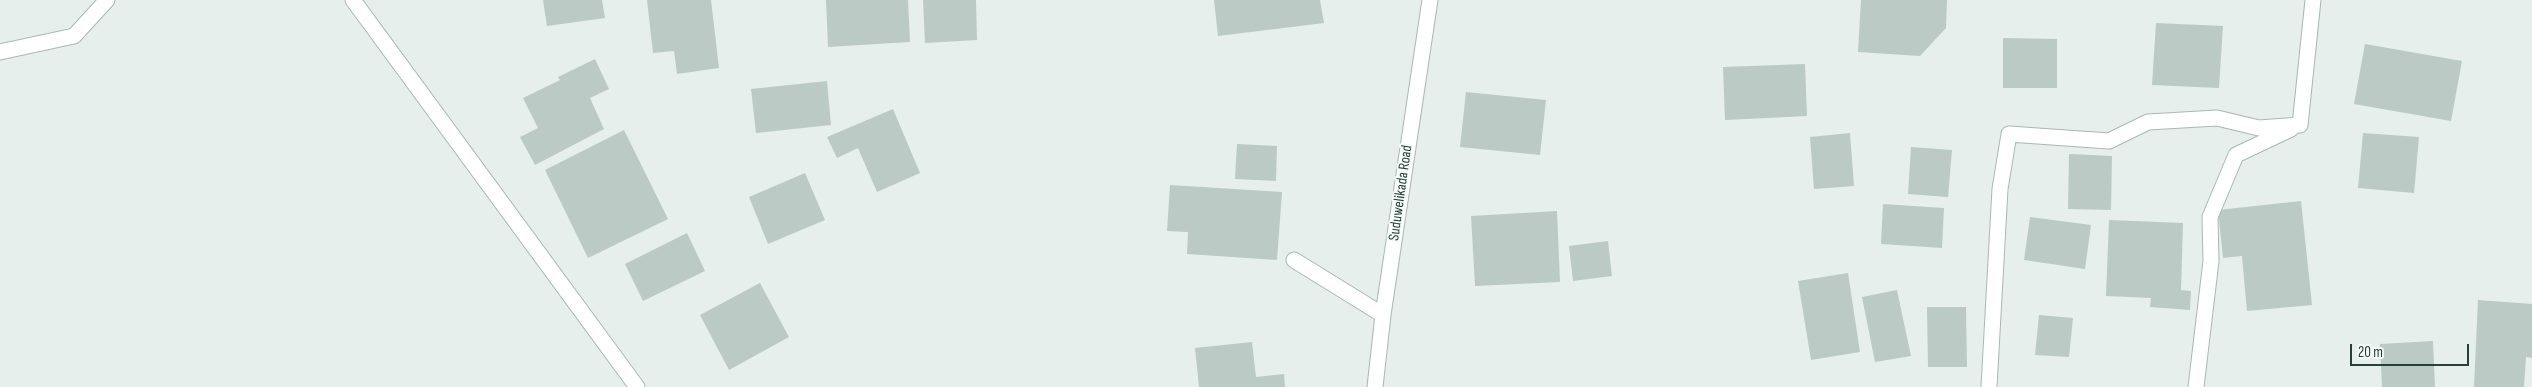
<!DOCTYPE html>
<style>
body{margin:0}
#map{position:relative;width:2532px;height:387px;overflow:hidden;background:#e6efeb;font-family:"Sofia Sans Condensed",sans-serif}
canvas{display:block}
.scale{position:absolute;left:2350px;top:344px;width:119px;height:22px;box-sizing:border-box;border:2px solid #24423a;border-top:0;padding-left:6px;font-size:15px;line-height:18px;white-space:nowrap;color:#24423a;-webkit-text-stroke:4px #f7fbf9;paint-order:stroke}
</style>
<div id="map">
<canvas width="2532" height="387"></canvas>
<div class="scale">20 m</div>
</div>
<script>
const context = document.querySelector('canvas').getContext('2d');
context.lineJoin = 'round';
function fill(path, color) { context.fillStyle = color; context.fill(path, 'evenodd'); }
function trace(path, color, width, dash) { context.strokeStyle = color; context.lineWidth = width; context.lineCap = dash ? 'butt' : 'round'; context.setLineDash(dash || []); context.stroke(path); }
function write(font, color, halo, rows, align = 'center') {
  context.font = font + ' "Sofia Sans Condensed",sans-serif'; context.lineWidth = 4; context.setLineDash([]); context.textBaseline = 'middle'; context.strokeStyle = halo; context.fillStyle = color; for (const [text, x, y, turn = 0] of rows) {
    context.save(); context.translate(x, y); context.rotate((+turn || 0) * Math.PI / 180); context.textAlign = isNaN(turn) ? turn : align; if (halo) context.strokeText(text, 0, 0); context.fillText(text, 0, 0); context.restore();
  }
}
const building = new Path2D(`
 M543,0h59l3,18 -58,8z
 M647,0h64l8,68 -42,6 -3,-23 -21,2z
 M826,0h82l2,42 -82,5z
 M923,0h53l1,40 -52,3z
 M1214,0h106l4,23 -106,13z
 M1861,0h86l-1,28 -26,28 -62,-4z
 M2156,23l67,3 -4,62 -67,-3z
 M2003,38l54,1v49h-54z
 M2365,44l97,17 -11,60 -97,-17z
 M595,59l14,30 -19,9 14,31 -69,36 -15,-28 18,-9 -15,-30 37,-18 -2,-3z
 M1805,64l2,52 -82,4 -2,-53z
 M827,81l4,44 -75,8 -5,-44z
 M1466,92l80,8 -6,55 -80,-8z
 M893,109l27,64 -43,19 -19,-44 -21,10 -10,-21z
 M624,130l44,89 -80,39 -43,-88z
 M1850,133l4,53 -40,3 -4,-52z
 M2363,133l56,4 -5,56 -56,-5z
 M1237,144l40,2 -1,35 -41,-2z
 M1911,147l41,3 -4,47 -40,-3z
 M2069,154l43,2 -1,54 -43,-1z
 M805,173l20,47 -57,24 -19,-47z
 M1170,185l112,7 -5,68 -90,-6 1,-22 -21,-1z
 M2301,201l11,104 -65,6 -5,-55 -19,2 -5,-48z
 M1883,204l61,4 -2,40 -61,-4z
 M1557,211l3,71 -85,4 -4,-70z
 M2030,217l61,8 -6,44 -61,-9z
 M2109,220l74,3 -2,67 10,1 -1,19 -40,-3 1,-9 -45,-2z
 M687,233l18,38 -62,30 -18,-37z
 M1608,241l4,35 -39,5 -4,-35z
 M1848,273l12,79 -49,8 -13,-79z
 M760,283l29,54 -60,33 -29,-55z
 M1897,290l14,66 -36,6 -13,-65z
 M2478,300l54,4v54l-6,-1 -2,30h-50z
 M1927,307h39l1,60h-39z
 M2039,315l34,3 -4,39 -34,-2z
 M2433,341l2,46h-53l-2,-43z
 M1252,342l4,35 28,-3 1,13h-86l-4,-39z`);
const minor = new Path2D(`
 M353,0l284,387
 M0,52l74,-16 33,-36
 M1294,260l89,55
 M1375,387l8,-72 47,-315
 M1989,387l11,-198 9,-55 100,7 39,-19 69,-4 42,10 41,-3 13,-125
 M2196,387l15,-126 -1,-44 26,-62 55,-26`);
const streetNames = [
 ["Suduwelikada Road",1401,193,-82]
];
fill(building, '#bbcac4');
trace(minor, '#a8b8b2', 17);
trace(minor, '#fff', 15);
write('15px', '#24423a', '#f7fbf9', streetNames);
</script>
